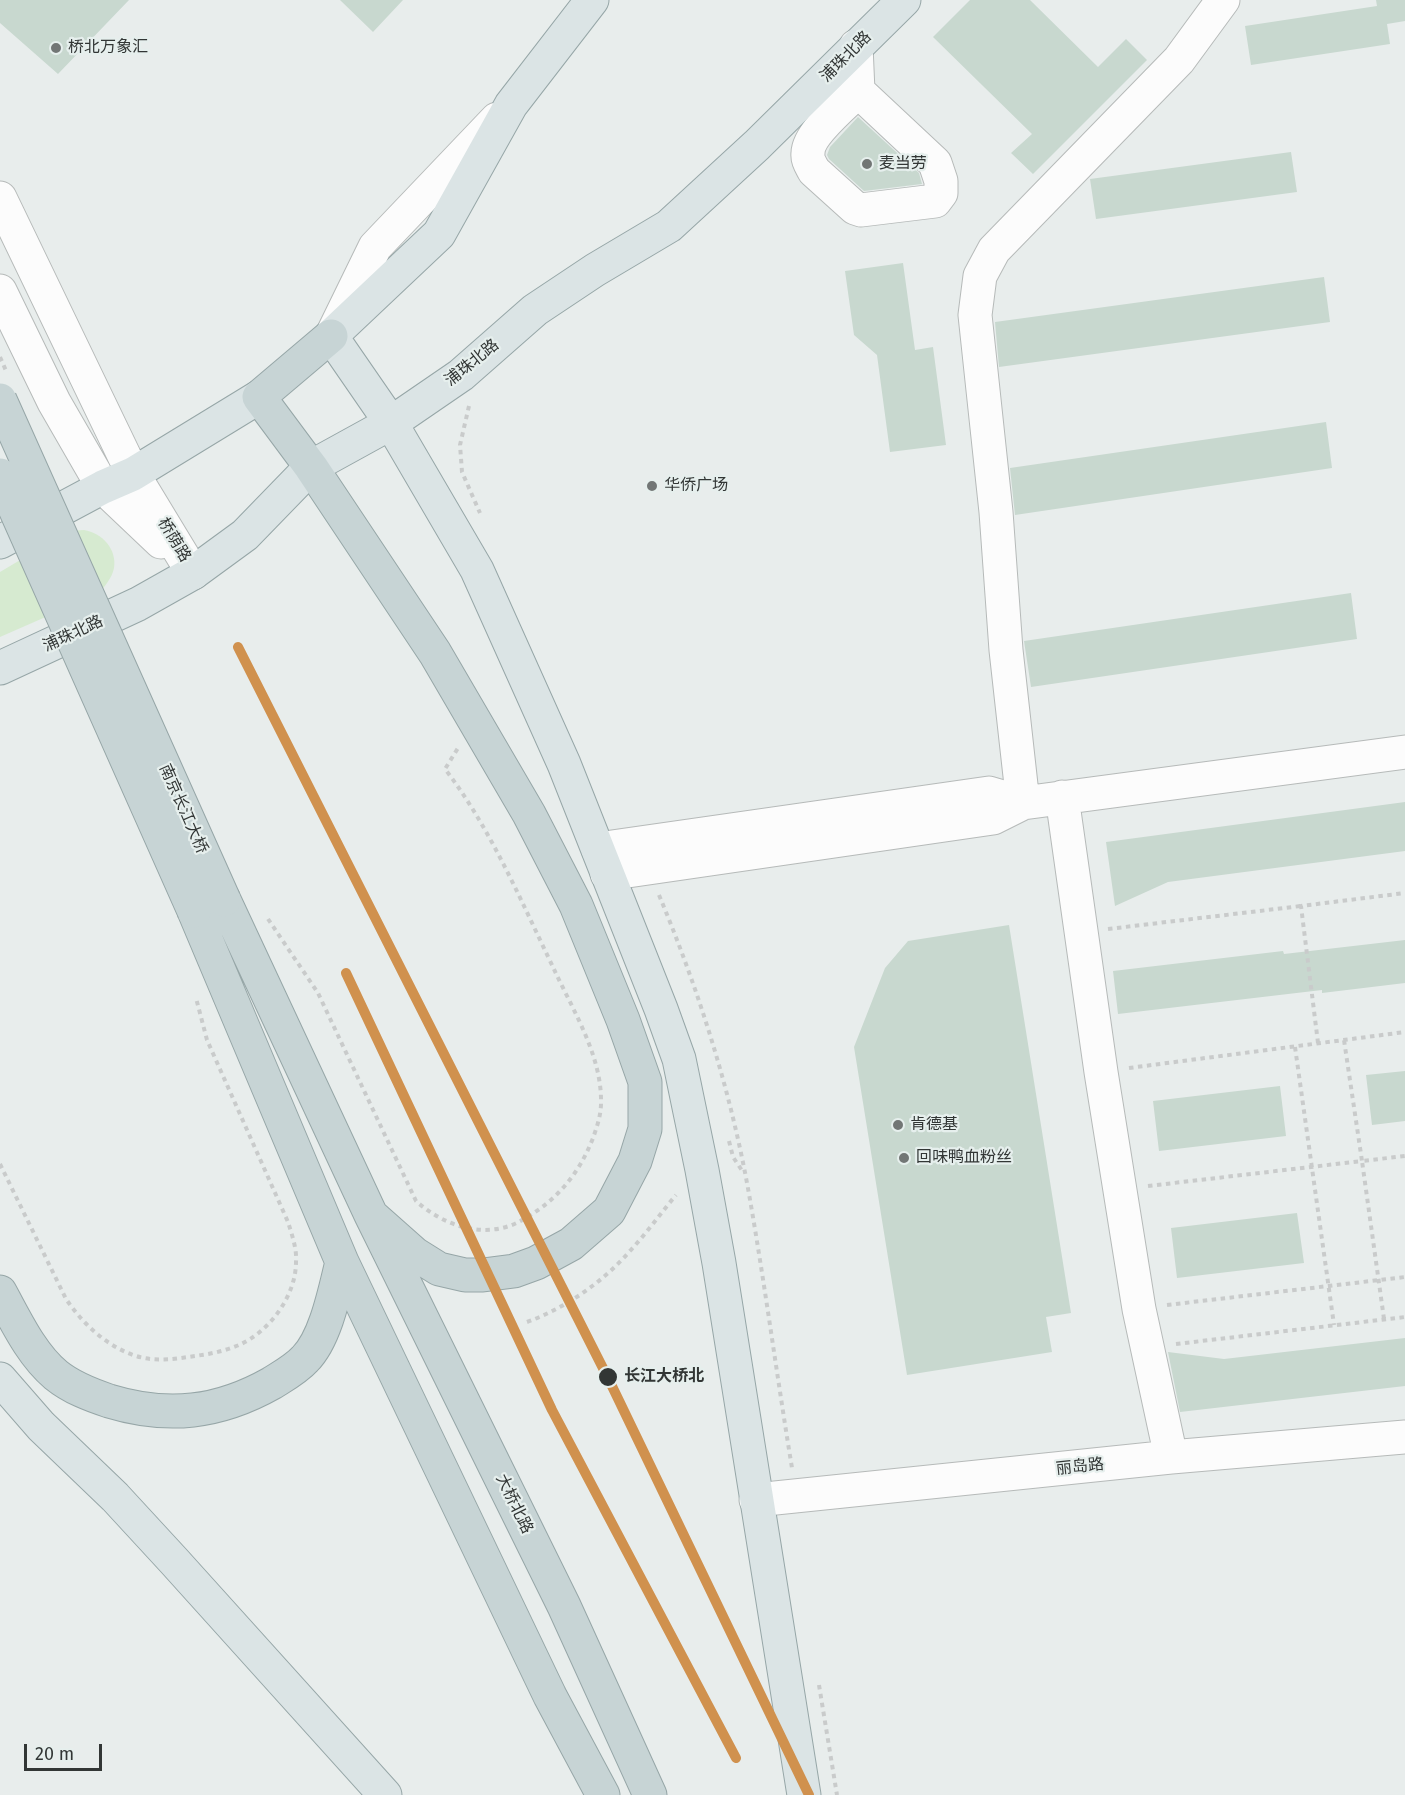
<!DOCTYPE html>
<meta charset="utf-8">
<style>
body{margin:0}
#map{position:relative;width:1405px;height:1795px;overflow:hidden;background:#e8edec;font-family:"Fira Sans",sans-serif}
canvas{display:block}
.scale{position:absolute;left:24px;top:1744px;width:78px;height:27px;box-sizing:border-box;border:3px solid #323635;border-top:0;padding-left:8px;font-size:18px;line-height:21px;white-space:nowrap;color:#323635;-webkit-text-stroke:4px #e6efed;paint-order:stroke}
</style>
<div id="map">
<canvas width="1405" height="1795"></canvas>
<div class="scale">20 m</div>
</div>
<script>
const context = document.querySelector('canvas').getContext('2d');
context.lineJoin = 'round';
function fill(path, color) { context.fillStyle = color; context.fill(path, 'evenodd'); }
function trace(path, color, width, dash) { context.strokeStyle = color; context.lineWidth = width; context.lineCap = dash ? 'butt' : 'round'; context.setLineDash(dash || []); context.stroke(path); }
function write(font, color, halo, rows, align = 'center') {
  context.font = font + ' "Fira Sans","Noto Sans SC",sans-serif'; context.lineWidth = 4.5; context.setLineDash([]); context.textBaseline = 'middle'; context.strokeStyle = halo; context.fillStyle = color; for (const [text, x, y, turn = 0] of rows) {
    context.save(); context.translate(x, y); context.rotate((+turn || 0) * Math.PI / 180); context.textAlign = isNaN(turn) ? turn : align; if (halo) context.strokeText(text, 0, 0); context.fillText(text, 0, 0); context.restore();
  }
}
const green = new Path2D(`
 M84,530c18,3 33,19 30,38 -2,10 -9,18 -16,26l-98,43v-65l69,-41z`);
const building = new Path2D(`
 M0,0h129l-71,74 -58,-51z
 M340,0h63l-30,32z
 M970,0h60l68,67 28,-28 21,21 -114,114 -22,-21 21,-19 -99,-97z
 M1376,0h29v21l-18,3 3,20 -139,21 -6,-39 132,-20z
 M858,117l61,56 3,11 -58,7 -35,-32 -2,-4 3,-8z
 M1291,152l6,40 -201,27 -6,-40z
 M903,263l12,87 18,-3 13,98 -56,7 -13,-97 -23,-20 -9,-64z
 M1324,277l6,45 -331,45 -4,-45z
 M1326,422l6,46 -317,47 -5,-47z
 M1351,593l6,46 -326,48 -7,-46z
 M1405,802v49l-237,31 -53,24 -9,-64z
 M1009,925l62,388 -25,4 6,35 -145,23 -53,-328 31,-79 23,-27z
 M1405,940v43l-83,10v-3l-204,24 -5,-43 170,-20 1,3z
 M1405,1071v50l-33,4 -6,-50z
 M1280,1086l6,50 -127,15 -6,-50z
 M1297,1213l7,50 -127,15 -6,-50z
 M1405,1338v48l-225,26 -12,-60 56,7z`);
const path = new Path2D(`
 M469,406l-9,39 2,27 18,41
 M659,895c40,96 72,197 90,299 16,91 28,183 43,274
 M268,919l50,74 98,208c29,26 72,40 108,18 33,-19 55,-45 69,-81 4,-11 8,-23 8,-35 1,-48 -29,-94 -48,-136 -33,-68 -62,-138 -108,-198l13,-21
 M1108,929l193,-23
 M1318,1043l-17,-137 104,-13
 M1295,1047l39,278
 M1129,1068l276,-36
 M729,1141l4,16 10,15
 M0,1164l66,135c17,25 40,47 70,57 19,6 39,3 59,0 15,-2 30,-5 44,-11 30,-13 57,-49 57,-83 1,-13 -4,-27 -8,-40l-81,-182 -11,-42
 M1148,1186l214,-25 -18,-121
 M1167,1305l238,-28
 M1384,1319l-22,-158 43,-5
 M527,1322c38,-14 75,-39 102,-70 17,-18 31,-38 47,-57
 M1176,1344l229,-27
 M819,1685l18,110`);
const minor = new Path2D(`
 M856,46l2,45 77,72 6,18v12l-6,8 -74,9 -6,-2 -41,-37c-3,-6 -7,-11 -6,-18 0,-19 36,-48 50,-62
 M0,198l133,276 60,99
 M0,291l54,111 49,85 58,55
 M333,333l42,-86 122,-128
 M1062,797l39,275 38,237 32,148
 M1023,803l-17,-153 -10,-138 -21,-197 5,-39 14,-26 185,-190 44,-60
 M598,849l391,-56 34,10
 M607,874l386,-56 30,-15 382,-51
 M756,1500l415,-43 234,-20`);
const major = new Path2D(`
 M592,0l-81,105 -72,129 -108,102 60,87 86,147 87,194 97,245 18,50 23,111 17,93 85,532
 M0,542l103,-55 30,-13 126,-77
 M0,668l138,-64 55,-31 52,-38 66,-68 80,-44 70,-48 74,-65 60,-40 74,-44 88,-81 147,-145
 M0,1379l41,47 74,71 59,64 211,234`);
const highway = new Path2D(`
 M331,336l-72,61 52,70 124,186 94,161 47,91 47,115 22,62v47l-10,32 -26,50 -38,33 -35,19 -22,8 -31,4h-18l-26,-6 -24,-15 -44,-39
 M224,900l147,315 193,391 86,189
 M194,911l148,351 208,434 53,99
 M0,1292c16,29 31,62 56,83 16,13 35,20 53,26 59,18 110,12 163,-18 11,-7 24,-14 33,-24 21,-21 30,-69 37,-97`);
const pathBridge = new Path2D(`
 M0,357l7,16`);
const highwayBridge = new Path2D(`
 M0,400l224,500
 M0,475l194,436`);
const metro1 = new Path2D(`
 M238,647l372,735 199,413
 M346,973l206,437 184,348`);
const markers = [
 [56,48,6,"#727675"],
 [867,164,6,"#727675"],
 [652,486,6,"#727675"],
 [898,1125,6,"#727675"],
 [904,1158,6,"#727675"],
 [608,1377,10,"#323635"]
];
const poiNames = [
 ["桥北万象汇",68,48],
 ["麦当劳",879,164],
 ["华侨广场",664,486],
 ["肯德基",910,1125],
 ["回味鸭血粉丝",916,1158]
];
const streetNames = [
 ["浦珠北路",846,57,-45],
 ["浦珠北路",472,363,-39],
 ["桥荫路",174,540,59],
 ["浦珠北路",73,634,-25],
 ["南京长江大桥",183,809,66],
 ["丽岛路",1080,1467,-6],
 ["大桥北路",514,1504,64]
];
const stopNames = [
 ["长江大桥北",624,1377]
];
fill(green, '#d6ead0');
fill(building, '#c8d8cf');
trace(minor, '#b6bab9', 35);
trace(major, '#96a6a7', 35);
trace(highway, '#96a6a7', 35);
trace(path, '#c9cbcb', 4, [4.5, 4.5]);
trace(minor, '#fcfcfc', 33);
trace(major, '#dbe4e5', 33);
trace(highway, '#c7d4d5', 33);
trace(highwayBridge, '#96a6a7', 35, []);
trace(pathBridge, '#c9cbcb', 4, [4.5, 4.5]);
trace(highwayBridge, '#c7d4d5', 33);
trace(metro1, '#d0914e', 10);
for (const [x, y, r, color] of markers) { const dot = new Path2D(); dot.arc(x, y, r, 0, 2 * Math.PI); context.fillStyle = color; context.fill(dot); trace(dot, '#e6efed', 2); }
write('16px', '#323635', '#e6efed', poiNames, 'left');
write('16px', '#323635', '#e6efed', streetNames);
write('bold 16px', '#323635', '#e6efed', stopNames, 'left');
</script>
